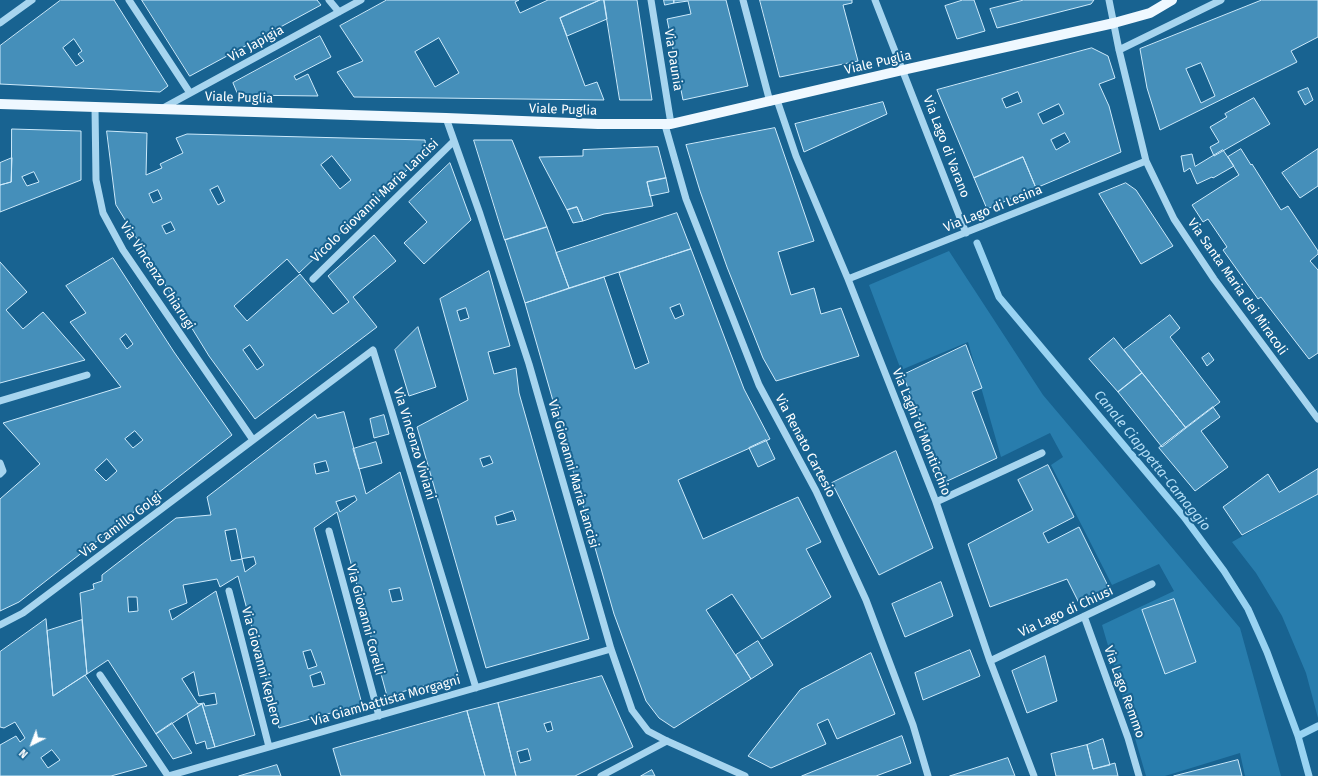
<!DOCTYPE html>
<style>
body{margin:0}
#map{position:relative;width:1318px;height:776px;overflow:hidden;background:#186391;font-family:"Fira Sans",sans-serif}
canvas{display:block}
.north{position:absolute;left:12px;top:724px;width:40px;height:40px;-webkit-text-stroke:3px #186391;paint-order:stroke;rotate:222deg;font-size:11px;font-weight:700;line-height:16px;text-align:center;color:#fff}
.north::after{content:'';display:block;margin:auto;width:14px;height:18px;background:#fff;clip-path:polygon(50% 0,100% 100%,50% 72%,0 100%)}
</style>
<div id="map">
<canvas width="1318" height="776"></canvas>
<div class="north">N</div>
</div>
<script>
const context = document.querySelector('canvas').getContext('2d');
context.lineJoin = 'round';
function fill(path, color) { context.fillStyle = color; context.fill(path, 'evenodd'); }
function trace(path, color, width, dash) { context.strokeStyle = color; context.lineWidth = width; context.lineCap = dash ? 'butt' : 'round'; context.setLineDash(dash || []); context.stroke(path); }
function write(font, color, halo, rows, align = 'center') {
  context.font = font + ' "Fira Sans",sans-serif'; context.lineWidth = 4; context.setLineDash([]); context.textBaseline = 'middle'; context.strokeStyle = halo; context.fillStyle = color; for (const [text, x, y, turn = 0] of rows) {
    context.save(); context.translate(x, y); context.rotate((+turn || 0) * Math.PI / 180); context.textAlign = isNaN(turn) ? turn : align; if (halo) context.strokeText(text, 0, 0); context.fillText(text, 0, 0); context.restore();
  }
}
const green = new Path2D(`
 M949,251l94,144 197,233 41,148h-36l-5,-23 -75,23h-19l-44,-151 72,-34 -15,-27 -47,21 -61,-120 12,-8 -13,-24 -49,24 -33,-115 -67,28 -32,-85z
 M1318,494v224l-12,-45 -24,-57 -26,-43 -24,-31z`);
const stream = new Path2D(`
 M977,243l22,54 185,220 40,54 24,38 19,43 31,84 11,40
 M1298,736l20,-10`);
const building = new Path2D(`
 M61,0h53l54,86 -8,6 -160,-8v-38zM74,39l8,12 -4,3 6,7 -8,5 -13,-18z
 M142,0h175l4,5 -131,71z
 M387,0h132l-4,2 5,11 28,-13h52l-40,18 25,68 12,-4 7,18 -250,-3 -17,-25 26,-11 -23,-35zM439,38l20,35 -24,14 -20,-35z
 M600,0h4l3,19 -40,17 -7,-18z
 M604,0h33l15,100h-32z
 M664,0h10v3l-9,2z
 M674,0h52l22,86 -65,14 -16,-81 24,-5 -3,-13 -14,2z
 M760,0h92v3l-9,2 15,56 -78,16z
 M963,0h11l11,31 -28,8 -12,-33z
 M1024,0h70l-3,4 -94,24 -7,-19z
 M1262,0h56v37l-27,14 6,11 -137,68 -13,-42 -7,-39zM1201,63l14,33 -14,7 -15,-34z
 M320,36l11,21 -37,19 2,4 12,-6 10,22 -80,-1 -5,-12z
 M1092,48l16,8 7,22 -16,6 10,22 12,46 -85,36 -13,-31 -49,21 -37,-88zM1018,92l4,10 -16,6 -4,-9zM1059,104l5,10 -21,10 -5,-10zM1065,133l5,9 -14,8 -5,-10z
 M1308,88l5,12 -8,5 -7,-13z
 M1254,98l16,26 -56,32 -4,-9 9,-5 -9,-15 17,-10 -2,-3z
 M883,102l4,12 -83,38 -9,-28z
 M775,128l39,113 -36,11 13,43 23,-7 7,26 20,-6 18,48 -83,25 -13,-23 -36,-91 -27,-76 -14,-46z
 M12,129l69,2v49l-81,32v-27l11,-3zM34,172l5,10 -12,4 -5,-9z
 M107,131l40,2 -1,42 16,-7 -2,-4 23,-11 -7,-15 11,-4 238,6 1,12 -127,121 -12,-14 -53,47 13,15 53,-47 33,40 16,-12 -21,-26 46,-41 22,26 -43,36 24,30 -122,92 -46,-63 -93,-151zM332,156l19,24 -11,9 -19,-24zM218,186l7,15 -7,4 -8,-15zM158,190l4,9 -9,4 -4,-9zM171,222l4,8 -9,4 -4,-8zM250,345l14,20 -7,5 -14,-20z
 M474,140h38l35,87 -42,13z
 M658,147l8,31 -19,4 6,24 -49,8 -21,7 -6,-14 -10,3 -28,-53 44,-1v-6z
 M1241,149l10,16 1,-1 29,46 7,-4 30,45v3l-8,7 8,9v83l-9,6 -48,-62 -3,2 -35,-49 4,-3 -19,-28 -5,3 -11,-17 47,-30 -11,-18z
 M1318,149v37l-18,12 -18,-25z
 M1223,150l11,16 -21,12 -1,-1 -15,7 -7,-16 -6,4 -3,-16 11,-2 3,12z
 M1023,157l13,31 -49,21 -13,-31z
 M12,158l-1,24 -11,3v-22z
 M450,163l21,57 -47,44 -20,-21 23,-21 -18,-20z
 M666,178l3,14 -19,4 -3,-14z
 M1126,183l10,7 37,56 -32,18 -42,-70z
 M577,207l6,14 -10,2 -6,-13z
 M677,213l14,36 -122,39 -13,-35z
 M547,227l22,61 -44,15 -20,-63z
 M691,249l53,140 26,50 -92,41 25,59 95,-42 23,45 -15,7 25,48 -69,42 -30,-45 -26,16 45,69 -77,49 -15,-10 -13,-17 -32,-87 -89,-311 79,-26 31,92 14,-6 -30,-90zM680,304l4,11 -9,4 -5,-11z
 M113,258l61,94 58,83 -213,167 -19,9v-112l40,-35 -37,-41 118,-36 -51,-65 16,-9 -20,-27zM126,334l7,10 -6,5 -7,-10zM135,431l8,9 -10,8 -8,-9zM107,459l10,12 -11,10 -11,-11z
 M0,262l27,30 -21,18 17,19 20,-17 42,48 -85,23z
 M489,271l21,75 -22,6 6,22 22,-6 3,25 70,246 -103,29 -69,-241 51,-27 -28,-101zM466,308l3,10 -9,3 -3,-10zM490,456l3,7 -10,4 -3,-8zM513,511l3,9 -19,5 -2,-8z
 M1170,315l10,13 -10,9 50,65 -34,26 -62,-78z
 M418,327l18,60 -27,9 -14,-46z
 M1114,338l28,35 -24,19 -29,-33z
 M966,345l16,43 -10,4 25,66 -54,25 -40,-108z
 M1209,353l5,7 -7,6 -5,-8z
 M1142,373l44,55 -24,19 -44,-55z
 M1213,407l7,10 -19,14 27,36 -33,24 -36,-43z
 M344,412l22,82 34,-22 59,204 -72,20 -50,-184 -23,16 48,176 -83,24 -41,-152 -18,11 -3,-8 -34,6 4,18 -18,7 3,10 44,-29 39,144 -40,12 -13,-43 -46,30 -48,-74 -21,14 -7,-81 14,-4 -1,-5 9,-3v-6l74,-57 35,-3 -4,-18 108,-83 2,4zM326,461l3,10 -13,3 -2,-10zM355,496l2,4 -17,12 -4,-10zM236,529l6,30 -11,2 -6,-30zM254,557l2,7 -11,8 -3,-13zM400,588l3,12 -11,2 -3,-12zM128,597h9l1,14 -9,1zM311,650l6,16 -9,3 -5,-17zM194,672l5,24 16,-3 2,11 -12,2 -1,-3 -6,1 -16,-25zM321,672l4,12 -12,3 -3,-11z
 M384,415l5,19 -15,4 -4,-19z
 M766,440l9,19 -17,8 -9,-19z
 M376,442l6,21 -23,6 -6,-20z
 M896,451l37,97 -54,27 -47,-92z
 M1048,465l26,52 -31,16 5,10 31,-16 30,61 -30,15 -12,-24 -77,28 -22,-63 65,-34 -15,-30z
 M1318,469v25l-76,41 -19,-28 45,-33 11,18z
 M941,582l12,34 -48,21 -13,-33z
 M1174,599l22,63 -31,12 -23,-64z
 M46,619l7,77 32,-21 62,91 -36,10h-111v-31l16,-9 4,6 5,-4 -10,-16 -11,6 -4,-1v-75zM52,750l8,10 -12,8 -7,-10z
 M82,620l5,54 -34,22 -6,-65z
 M758,641l15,24 -22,14 -15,-24z
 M970,650l10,26 -57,24 -8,-27z
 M871,653l24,61 -58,25 -9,-20 -11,5 9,20 -55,24 -23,-12 52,-66z
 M1045,656l12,45 -30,12 -15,-42z
 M602,676l31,71 -58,29h-59l-18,-73zM551,722l2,8 -6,2 -3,-8zM528,749l3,11 -11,3 -3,-11z
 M498,703l18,73h-31l-18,-65z
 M202,704l13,43 -8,2 -2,-8 -9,3 -9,-30z
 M467,711l18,65h-144l-8,-27z
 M172,723l20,30 -19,6 -17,-25z
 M902,736l9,27 -35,13h-74z
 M1103,739l7,26 -17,4 -6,-24z
 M1087,745l6,24 22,-6 3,13h-62l-5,-22z
 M1008,758l7,18h-65z
 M1238,760l4,16h-68z
 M277,765l4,11h-42z
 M652,770l3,6h-14z`);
const minor = new Path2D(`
 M129,0l61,93
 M329,0l10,12
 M651,0l20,124
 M743,0l27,102
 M875,0l91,233
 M1109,0l10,50 27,111 28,58 40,60 104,140
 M0,23l32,-23
 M1119,50l102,-50
 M777,100l19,56 52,123 88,223 54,159 44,115
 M95,107l1,73 7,33 20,37 130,190
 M163,108l198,-108
 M446,118l34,96 49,150 82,285 21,61 16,21 19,10 78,35
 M665,125l21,74 73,186 57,106 50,109 47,125 15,51
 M313,279l141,-138
 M848,279l298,-118
 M0,401l87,-26
 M0,463l3,8 -3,3
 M936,502l106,-49
 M329,531l50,185
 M229,591l40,156
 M1084,616l44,122 11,38
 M0,625l23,-12 350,-263 103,338
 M990,661l162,-77
 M100,675l68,101
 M168,776l443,-127
 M601,776l66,-35`);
const major = new Path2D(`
 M0,104l446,14 152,6h73l232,-54 211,-47 36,-10 22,-13`);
const streetNames = [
 ["Via Japigia",256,44,-29],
 ["Via Daunia",673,60,81],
 ["Viale Puglia",878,63,-13],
 ["Viale Puglia",239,98,2],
 ["Viale Puglia",563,110,2],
 ["Via Lago di Varano",946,147,69],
 ["Vicolo Giovanni Maria Lancisi",375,201,-44],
 ["Via Lago di Lesina",993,209,-22],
 ["Via Vincenzo Chiarugi",157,276,57],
 ["Via Santa Maria dei Miracoli",1237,287,55],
 ["Via Laghi di Monticchio",921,432,68],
 ["Via Vincenzo Viviani",414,444,73],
 ["Via Renato Cartesio",805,446,62],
 ["Via Giovanni Maria Lancisi",573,474,74],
 ["Via Camillo Golgi",121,525,-37],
 ["Via Lago di Chiusi",1066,612,-25],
 ["Via Giovanni Corelli",365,620,75],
 ["Via Giovanni Keplero",261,666,75],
 ["Via Lago Remmo",1124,692,70],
 ["Via Giambattista Morgagni",386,701,-16]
];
const waterNames = [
 ["Canale Ciappetta-Camaggio",1152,461,51]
];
fill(green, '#287dad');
trace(stream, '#99d3f2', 7);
fill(building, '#458fba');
trace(building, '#cdeafb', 1);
trace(minor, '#a7d5ef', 7);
trace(major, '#eff8ff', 10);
write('13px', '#fff', '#186391', streetNames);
write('italic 14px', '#b3def6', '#186391', waterNames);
</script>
